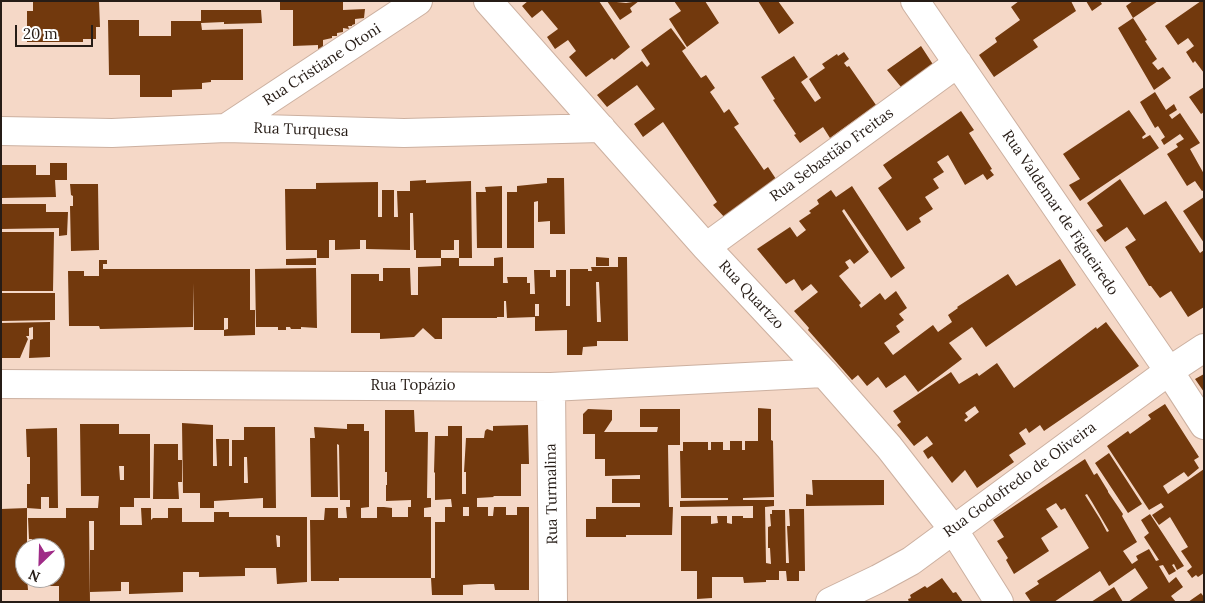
<!DOCTYPE html>
<meta charset="utf-8">
<style>
body{margin:0}
#map{position:relative;width:1205px;height:603px;overflow:hidden;background:#f5d8c7;font-family:Lora,serif}
canvas{display:block}
.frame{position:absolute;inset:0;border:2px solid #261c16;pointer-events:none}
.north{position:absolute;left:15px;top:538px;width:50px;height:50px;box-sizing:border-box;background:#fff;border:1px solid #a8a4a2;border-radius:50%;rotate:204deg;font-size:14px;font-weight:700;line-height:20px;text-align:center;color:#261c16}
.north::after{content:'';display:block;margin:auto;width:18px;height:22px;background:#9f2b87;clip-path:polygon(50% 0,100% 100%,50% 72%,0 100%)}
.scale{position:absolute;left:15px;top:25px;width:78px;height:22px;box-sizing:border-box;border:2px solid #261c16;border-top:0;padding-left:6px;font-size:15px;line-height:18px;white-space:nowrap;color:#261c16;-webkit-text-stroke:4px #fff;paint-order:stroke}
</style>
<div id="map">
<canvas width="1205" height="603"></canvas>
<div class="frame"></div>
<div class="north">N</div>
<div class="scale">20 m</div>
</div>
<script>
const context = document.querySelector('canvas').getContext('2d');
context.lineJoin = 'round';
function fill(path, color) { context.fillStyle = color; context.fill(path, 'evenodd'); }
function trace(path, color, width, dash) { context.strokeStyle = color; context.lineWidth = width; context.lineCap = dash ? 'butt' : 'round'; context.setLineDash(dash || []); context.stroke(path); }
function write(font, color, halo, rows, align = 'center') {
  context.font = font + ' Lora,serif'; context.lineWidth = 5; context.setLineDash([]); context.textBaseline = 'middle'; context.strokeStyle = halo; context.fillStyle = color; for (const [text, x, y, turn = 0] of rows) {
    context.save(); context.translate(x, y); context.rotate((+turn || 0) * Math.PI / 180); context.textAlign = isNaN(turn) ? turn : align; if (halo) context.strokeText(text, 0, 0); context.fillText(text, 0, 0); context.restore();
  }
}
const building = new Path2D(`
 M33,1h66l1,26h-4v12h-13v3h-56v-13h3v-3h-3v-15h6z
 M280,1h63v9l22,-1 -1,9 -9,1v5l-3,1v1h-4l1,3 -6,-1v4l-6,1v3h-5v2l-9,2v8l-5,1v-4l-25,1v-36h-13z
 M528,1h71l31,46 -16,13 -2,-2 -26,19 -17,-20 7,-6 -8,-11 -13,9 -8,-12 11,-8 -16,-19 -10,8 -10,-12z
 M607,1l19,2 13,-2 -9,7 2,4 -12,8z
 M674,1h31l14,22 -32,24 -18,-28 12,-8z
 M758,1h20l16,22 -15,11z
 M1019,1h52l5,10 -43,29 5,7 -44,30 -15,-22 18,-13 -2,-4 25,-18 -9,-13z
 M1086,1h14l2,3 -10,7z
 M1133,1h25l-25,17 -7,-12z
 M1201,1h3v72l-9,-12 -2,2 -7,-11 8,-6 -6,-8 -10,7 -13,-19z
 M201,10h60l1,13 -38,1v-2l-23,1 1,7 41,-1v51h-32v2l-9,1v6l-30,1v7h-32v-22h-31l-1,-55h31v16h32v-15h30z
 M1133,18l14,22 -2,1 12,18 -5,4 1,1 5,6 5,-3 8,11 -17,12 -36,-62z
 M671,28l15,20 -4,3 19,27 5,-3 9,13 -5,4 9,13 5,8 5,-4 10,15 -5,3 3,4 27,39 4,-3 10,15 -51,38 -14,-15 4,-3 -54,-80 -20,15 -9,-13 21,-15 -18,-24 -30,22 -10,-12 45,-34 5,6 3,-3 -9,-14z
 M921,46l13,20 -20,15 -2,-2 -11,8 -14,-17z
 M844,52l5,7 -5,4 3,4 2,-1 27,39 -46,33 -7,-11 -23,16 -6,-8 2,-1 -23,-34 2,-1 -14,-22 33,-21 14,21 -7,5 14,20 6,-4 -12,-19 16,-11 -3,-4 15,-10 1,2z
 M1204,87v25l-3,2 -12,-17z
 M1155,92l11,18 8,-6 3,6 -8,5 3,4 8,-6 20,30 -10,6 14,25v16l-2,1 -7,-10 -8,5 -20,-32 11,-7 -2,-3 8,-5 -4,-5 -16,11 -3,-5 4,-3 -7,-11 -3,2 -15,-26z
 M1129,110l17,24 -4,3 1,2 7,-4 9,13 -79,53 -11,-16 11,-6 -17,-25z
 M961,111l13,19 -5,3 23,36 -2,1 4,5 -7,5 -4,-6 -18,11 -17,-30 -11,7 7,10 -11,7 6,9 -14,9 8,12 -14,9 2,4 -14,9 -29,-43 14,-10 -9,-13z
 M50,163h17v17h-12l1,17 -55,1v-33h35v10h14z
 M547,178h17l1,56h-15v-13l-12,1v-21l-4,1v46h-27v-56h10v-6l30,-3z
 M1120,179l24,36 22,-14 34,52 4,-3v57l-16,10 -17,-26 -11,7 -9,-12h-2l-24,-39 11,-7 -9,-13 -22,15 -9,-12 7,-4 -16,-23z
 M426,180v3l45,-2 1,77h-13v-18h-5v10h-13v8h-25v-8h-2l-1,-37h-3v37l-44,-1v-9h-6v9l-25,1v-10h-6v18h-12v-8h-31l-1,-61h31v-6l62,-1v35h4v-27h12v27h4l-1,-26h13v-10z
 M70,184h28l1,66 -28,1 -1,-45h3v-10l-2,-1z
 M502,186v62h-25l-1,-56h10l-1,-5z
 M852,186l53,82 -14,10 -47,-69 -2,2 27,41 -15,12 -4,-5 -5,3 4,6 -10,8 22,27 -2,2 2,3 19,-15 5,7 11,-9 11,17 -8,6 5,6 -8,6 4,6 -16,11 9,12 40,-30 5,7 14,-10 -4,-7 10,-7 -1,-1 51,-33 8,12 44,-27 16,26 -90,62 -14,-20 -23,16 13,16 -44,33 -13,-17 -19,13 -8,-11 -11,9 -9,-11 -6,5 -44,-50 1,-2 -15,-17 24,-19 -7,-8 -9,7 -8,-12 -8,5 -29,-35 33,-22 7,10 9,-7 -7,-9 12,-8 -2,-2 10,-7 -2,-4 14,-10 5,7z
 M1204,197v46l-21,-32z
 M1,204h45v8h22l-1,23 -8,1v-8l-58,1z
 M1,232h53l-1,59h-52z
 M503,257v26h5l-1,-6h20v6h3v11h5l-1,-24h16v7h6v-7h10v36h4v-37h18v2h4l-1,-4h27v-10h9l1,84h-31v5l-14,1 -1,8h-15v-25l-32,1v-15h4v-12h-4v13l-28,1 -1,-17h-2v16h-7v1h-55v21h-7l-12,-11 -9,9 -34,2v-6h-29v-59h28v7h4v-13h27l1,27h7v-28l23,-1v-8h18v8h35v-8zM596,282h3l2,40h-4z
 M596,257l13,1v8h-13z
 M316,258v7h-30v-6z
 M99,260h8v4h-4v5h147v41h5v25l-31,1v-6h-30l-1,-47v44l-93,2 -1,-3h-30l-1,-55h16v5h15zM224,318h4v11l-4,1z
 M316,268l1,60 -16,-1v2h-10l-1,-2h-4v3h-8v-3h-22l-1,-58z
 M1,293h54v27l-54,1z
 M50,322v35l-21,1 1,-18 3,-1v-12l-4,1v8h-3l2,3 -8,19h-19v-35z
 M1106,322l33,44 -95,65 -4,-6 -11,8 -3,-5 -7,5 7,11 -17,11 5,7 -37,26 -12,-18 -13,13 -20,-27 -4,3 -5,-8 10,-7 -6,-8 -13,10 -17,-21 4,-3 -8,-11 58,-39 8,12 18,-11 2,3 18,-13 17,25 82,-61 1,2zM975,406l4,6 -13,10 -2,-2 4,-3 -3,-4z
 M1204,374v18l-9,-13z
 M1165,404l34,53 -5,3 5,8 -11,9 -4,-5 -21,14 5,8 36,-25v104l-6,4 -2,-2 -4,3 -5,-7 5,-4 -11,-16 7,-4 -18,-30 -11,8 -7,-10 12,-8 -3,-4 -12,7 -42,-64 21,-15 2,3 21,-15 -3,-4z
 M758,408l13,1v31l2,1 1,56 -31,1v2h31v6l-9,1 1,56 5,1 -1,-16h-2v-21l3,-1 -1,-12h2v-4h13l1,53h3l-2,-37h3l-1,-17h15l1,62h-6v10h-12l-1,-10h-7v9h-13v2l-22,1 -1,-6h-31v21l-15,1v-28h-16v-55h30v8l7,-1 -1,-7h10v7l5,1v-8h11v2h10v-12l-73,1v-6l48,-1v-2h-47l-1,-47h3v-9h25v8h3v-8h12v8h7v-9h12v9h3v-9h13z
 M588,409l24,1v10l-8,12h53l1,-5h-18v-18h40v36h-12l1,62h4l-1,28h-46v2h-40v-18h10v-12h44v-4h-28v-24h28v-4l-35,1v-17h-10v-25h-12v-20z
 M385,410h29l1,22h13l-1,66h4v9l-7,1v9h7v61h-92v3h-28l-1,-61h14l1,-12h13v10h9l-1,-11h4v-7h-10l-1,-55 -2,-1 1,53h-27l-1,-59h5l-1,-11 33,2v-5h17v7h5v76l-8,1v10h16v-11h7l8,1v9h16v-10h3v-7l-25,1v-16h1v-13h-2z
 M182,423l31,2v41h4l-1,-27h13v27h3v-26h12v-13h31l1,81h-13v-10l-49,3v7h-14v-15h-17zM244,457h3l1,26h-4z
 M80,424h39v10h31v64h-16v9h-14v18h22l-1,-17h10v12l2,-2h15v-10h14v14h32v-10h15v5h78v65l-30,2 -1,-16h-31v8l-46,1v-5h-16v20l-54,2v-12h-8v9l-31,1v-42h4v-29h-5l1,81h-31v-16h-16v-8h12v-30h-23v-9h-3l-1,-21h38v-10h32l1,-12h-18zM119,466h5v14h-4zM276,535l4,1v11h-3z
 M528,425l1,39h-8v32h-28l1,1 -17,1v9h11v9h5l1,-9h12v8h11v-8h12v83h-34l-1,-6h-15l-16,1v10h-31l-1,-17h4v-56h10v-15h7l-1,-8 -16,1v-27l-1,-1 1,-36h13v-10h14v68h4v-22h-2l2,-34h18l1,-7 2,-2 6,2v-5zM463,507h6v9h-6z
 M57,428l1,80h-9v-11h-8v12l-14,-1v-24h3v-27h-3l-1,-28z
 M154,444h24v16h4v22h-4l1,17h-26z
 M1109,453l33,51 -14,9 -33,-50z
 M1085,459l9,16 3,-2 11,18v1l15,22 -1,2 15,26 -14,9 9,13 6,-4 -2,-4 13,-7 7,12 3,-1 -15,-23 5,-4 -8,-13 9,-6 34,52 -7,4 -3,-6 -2,1 4,6 -7,4 -6,-10 -4,1 10,17 7,-6 7,10 -12,9 5,6h-48l20,-14 -13,-20 -26,18 -9,-15 -46,31h-23l-6,-9 14,-9 -2,-3 52,-33 -24,-40 -4,2 -5,-7 -10,6 12,18 -17,11 8,13 -35,23 -8,-14 2,-2 -11,-17 7,-4 -11,-17zM1087,494l5,8 17,29 -2,1 -7,-13 -15,-24z
 M812,480h72v25l-78,1v-12l7,1z
 M27,508v40h-2v30h2l1,12h-27v-81z
 M942,578l11,15 3,-1 7,10h-54l-1,-3 3,-1 -1,-3 15,-9 2,2z
 M1114,587l9,15h-32z
 M1201,593l3,4v5h-16z`);
const street = new Path2D(`
 M488,1l218,246 118,126 65,74 64,82 46,73
 M915,1l254,370 35,54
 M226,128l192,-127
 M1,131l111,2 114,-5 178,5 197,-5
 M706,247l252,-184
 M1,384l550,3 273,-14
 M551,387l2,215
 M830,602l48,-23 33,-18 258,-190 35,-23`);
const streetNames = [
 ["Rua Cristiane Otoni",322,65,-33],
 ["Rua Turquesa",301,130,2],
 ["Rua Sebastião Freitas",832,155,-36],
 ["Rua Valdemar de Figueiredo",1060,213,56],
 ["Rua Quartzo",751,295,47],
 ["Rua Topázio",413,386],
 ["Rua Godofredo de Oliveira",1020,480,-36],
 ["Rua Turmalina",552,494,-91]
];
fill(building, '#72390d');
trace(street, '#ccb0a0', 30);
trace(street, '#fff', 28);
write('15px', '#261c16', '#fff', streetNames);
</script>
